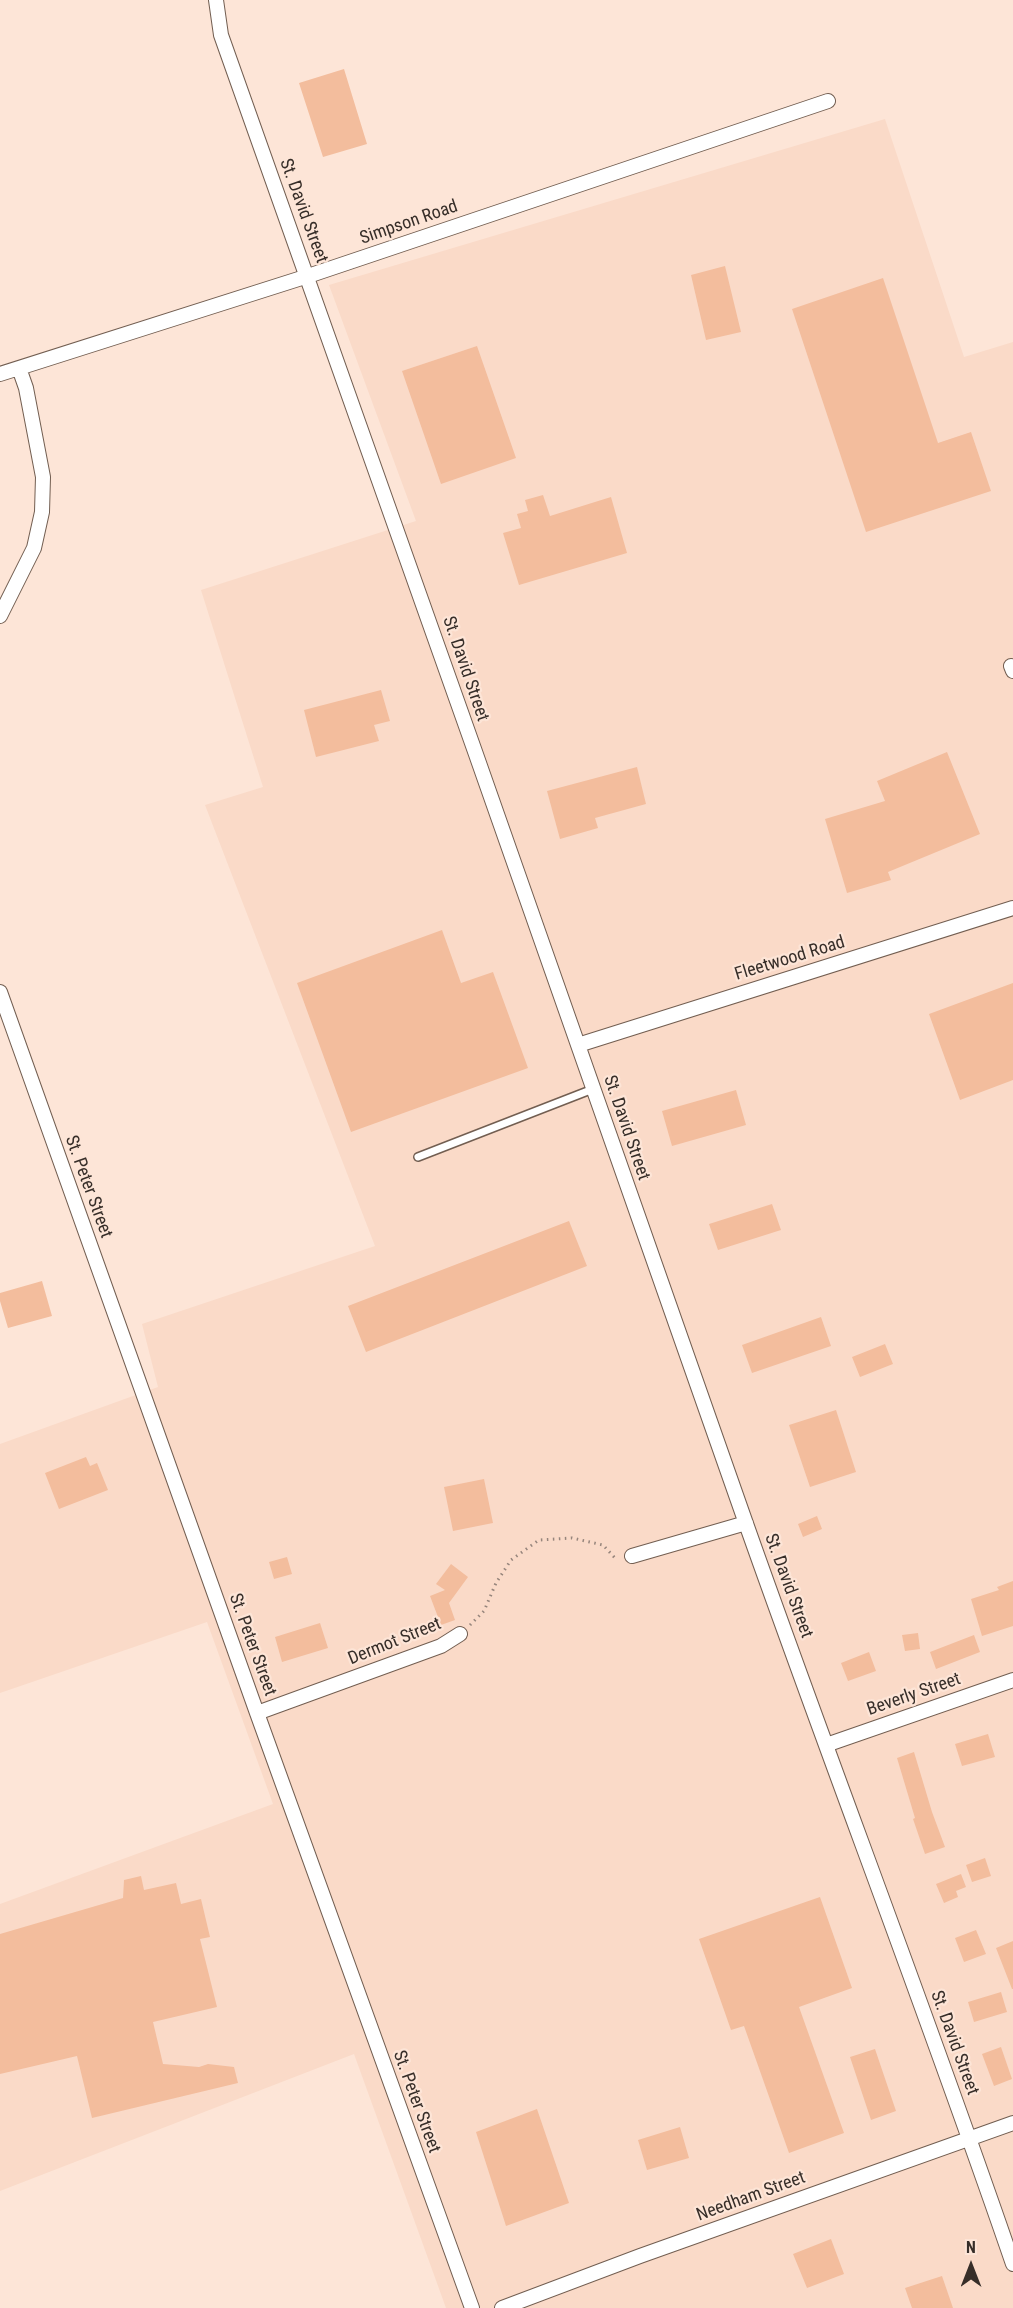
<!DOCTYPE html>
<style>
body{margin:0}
#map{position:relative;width:1013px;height:2308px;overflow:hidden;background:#fde5d7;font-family:"Roboto Condensed",sans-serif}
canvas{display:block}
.north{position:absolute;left:941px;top:2236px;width:60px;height:60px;-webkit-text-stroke:4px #fde5d7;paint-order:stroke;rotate:0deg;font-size:16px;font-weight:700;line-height:24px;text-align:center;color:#372e29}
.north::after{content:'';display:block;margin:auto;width:21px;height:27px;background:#372e29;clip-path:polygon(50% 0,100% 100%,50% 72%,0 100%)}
</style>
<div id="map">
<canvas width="1013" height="2308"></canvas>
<div class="north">N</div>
</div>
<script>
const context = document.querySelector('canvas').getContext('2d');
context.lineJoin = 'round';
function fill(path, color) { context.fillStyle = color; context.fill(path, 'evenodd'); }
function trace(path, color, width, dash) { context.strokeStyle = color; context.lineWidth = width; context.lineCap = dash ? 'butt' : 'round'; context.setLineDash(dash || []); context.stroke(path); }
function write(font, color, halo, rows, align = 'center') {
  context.font = font + ' "Roboto Condensed",sans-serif'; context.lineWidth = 4.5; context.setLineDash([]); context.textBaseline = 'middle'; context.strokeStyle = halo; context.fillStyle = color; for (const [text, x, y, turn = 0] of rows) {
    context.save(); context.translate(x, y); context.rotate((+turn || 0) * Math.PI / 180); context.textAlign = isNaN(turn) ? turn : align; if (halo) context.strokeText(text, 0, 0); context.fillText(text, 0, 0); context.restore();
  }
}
const built = new Path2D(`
 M885,119l79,238 49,-15v1966h-567l-92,-254 -354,137v-287l273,-100 -66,-182 -207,71v-249l158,-57 -16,-63 233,-78 -170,-441 58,-18 -62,-197 215,-69 -87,-236z`);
const building = new Path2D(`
 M344,69l23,75 -44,13 -24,-74z
 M725,266l16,66 -35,8 -15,-65z
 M883,278l55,165 33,-11 20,59 -125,41 -74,-223z
 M477,346l39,112 -75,26 -39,-113z
 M543,495l7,21 61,-19 16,56 -108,32 -16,-52 18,-5 -4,-14 11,-3 -3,-11z
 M381,690l9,31 -16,4 5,16 -63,16 -12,-47z
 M947,752l33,82 -92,38 3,8 -44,13 -22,-74 60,-18 -8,-20z
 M637,767l9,37 -51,14 3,10 -38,11 -13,-48z
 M442,930l19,53 32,-11 35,96 -177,64 -54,-149z
 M1013,983v97l-53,20 -31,-86z
 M736,1090l10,35 -74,21 -10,-35z
 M772,1204l9,26 -63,20 -9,-26z
 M569,1221l18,45 -221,86 -18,-46z
 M42,1281l10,35 -44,12 -8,-27v-8z
 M821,1317l10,29 -79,27 -10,-28z
 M885,1344l8,20 -33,13 -8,-20z
 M836,1410l20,62 -46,15 -21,-62z
 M86,1457l4,9 7,-3 11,27 -49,19 -14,-36z
 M484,1479l9,44 -40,8 -9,-44z
 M817,1516l5,13 -19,8 -5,-13z
 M287,1557l5,17 -18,5 -5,-17z
 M451,1564l17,13 -19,26 6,17 -14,5 -11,-29 15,-6 -9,-6z
 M1013,1581v45l-31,10 -11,-37 28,-9 -2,-3z
 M320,1623l8,25 -46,14 -7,-25z
 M918,1633l2,16 -15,2 -3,-16z
 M974,1635l6,17 -44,17 -6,-17z
 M869,1652l7,19 -28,10 -7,-18z
 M988,1734l7,23 -33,9 -7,-22z
 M914,1752l18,60 13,35 -20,7 -12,-35 2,-1 -18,-60z
 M985,1858l6,18 -19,6 -6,-17z
 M961,1874l5,13 -10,4 2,6 -14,6 -8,-19z
 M141,1876l3,14 32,-7 5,21 20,-5 9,38 -10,2 17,68 -64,15 10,42 36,3 9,-3 26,3 4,16 -146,35 -15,-62 -77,18v-140l123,-36 1,-18z
 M820,1897l32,91 -53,19 45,126 -55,20 -45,-127 -13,4 -32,-91z
 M976,1930l10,24 -22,8 -9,-24z
 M1013,1941v48h-1l-16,-41z
 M1001,1992l6,20 -33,10 -6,-20z
 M1001,2047l11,32 -18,7 -12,-32z
 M875,2049l21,62 -25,9 -21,-63z
 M537,2109l32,94 -63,23 -30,-94z
 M680,2127l9,31 -42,12 -9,-30z
 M831,2239l13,35 -37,14 -14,-34z
 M942,2276l11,32h-41l-7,-20z`);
const path = new Path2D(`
 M470,1625l14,-14 12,-28 15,-23 28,-20 33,-2 31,7 12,13h3`);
const service = new Path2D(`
 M418,1157l175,-68`);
const minor = new Path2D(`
 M216,0l5,35c177,492 348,987 522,1480 88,250 184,498 270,749
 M0,374l308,-98 520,-175
 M0,616l34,-68 8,-36 1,-35 -17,-89 -7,-20
 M1011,666l2,5
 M0,992l257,721 215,595
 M578,1045l435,-137
 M632,1556l114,-33
 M257,1713l184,-67 19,-12
 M826,1745l187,-65
 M502,2308l138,-52 373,-133`);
const streetNames = [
 ["St. David Street",303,211,70],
 ["Simpson Road",409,223,-19],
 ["St. David Street",465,669,71],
 ["Fleetwood Road",790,959,-17],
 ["St. David Street",626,1128,71],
 ["St. Peter Street",88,1187,70],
 ["St. David Street",788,1586,70],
 ["Dermot Street",395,1642,-22],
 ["St. Peter Street",252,1645,70],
 ["Beverly Street",914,1695,-19],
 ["St. David Street",954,2043,70],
 ["St. Peter Street",416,2102,70],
 ["Needham Street",751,2197,-20]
];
fill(built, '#fadac8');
fill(building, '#f3bd9d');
trace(service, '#725e51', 10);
trace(minor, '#725e51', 16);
trace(path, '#96857c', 3, [1.5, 4.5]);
trace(service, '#fff', 7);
trace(minor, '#fff', 14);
write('18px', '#372e29', '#fde5d7', streetNames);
</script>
